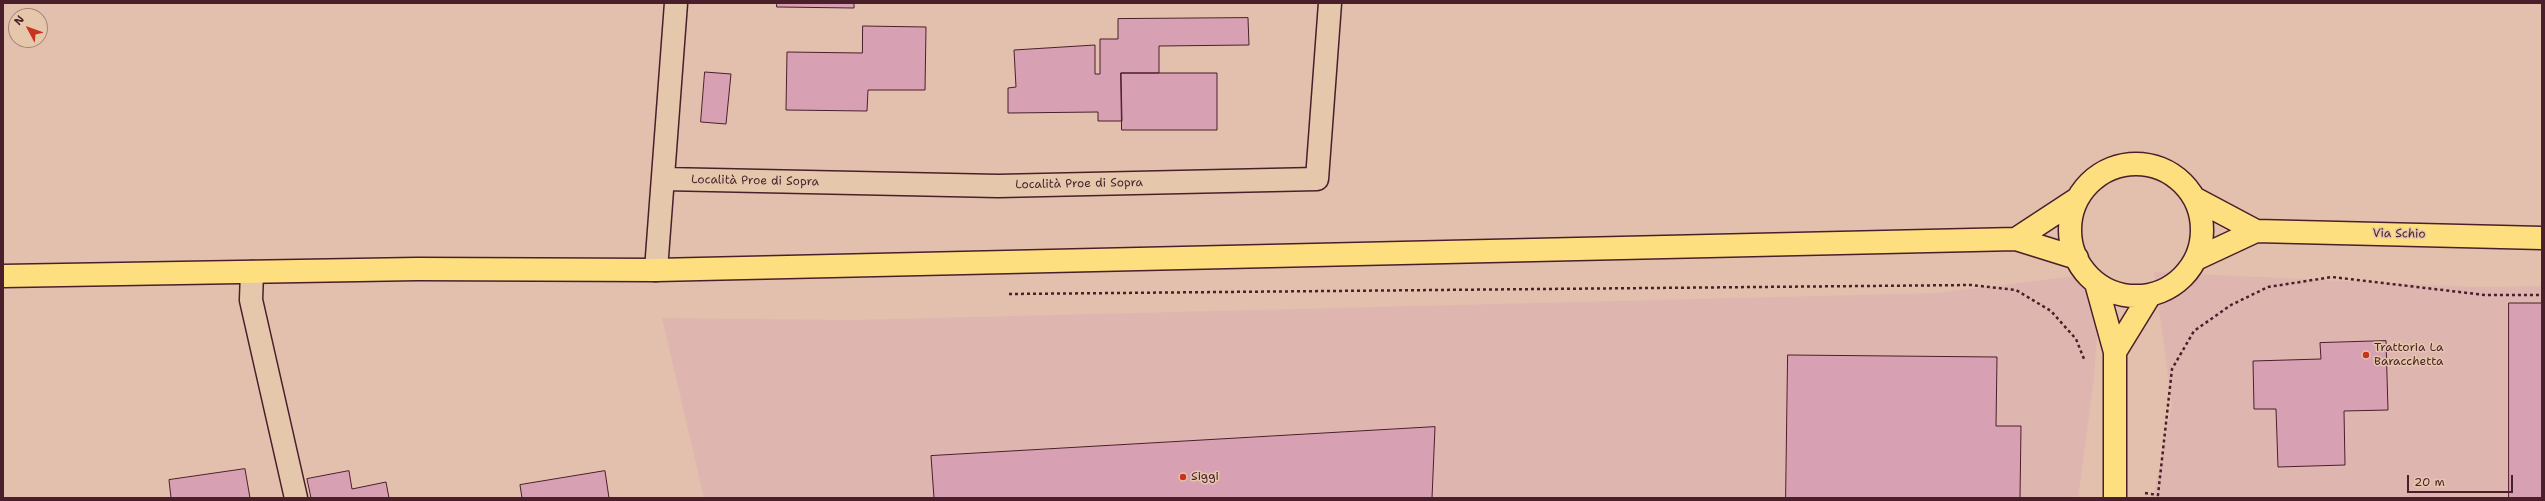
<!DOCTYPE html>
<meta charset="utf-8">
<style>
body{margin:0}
#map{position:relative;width:2545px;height:501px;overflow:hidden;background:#e2c0ad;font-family:"Shantell Sans",sans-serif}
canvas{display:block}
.frame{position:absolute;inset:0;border:4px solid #4a1f2b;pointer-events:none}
.north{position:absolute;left:8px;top:8px;width:40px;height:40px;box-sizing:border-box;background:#e5c8ac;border:1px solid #a78478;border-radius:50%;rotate:311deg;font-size:11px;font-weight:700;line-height:16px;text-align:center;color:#4a1f2b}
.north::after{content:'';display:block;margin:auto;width:14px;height:18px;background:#c8321e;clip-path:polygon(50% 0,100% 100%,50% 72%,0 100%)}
.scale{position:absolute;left:2407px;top:475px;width:106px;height:18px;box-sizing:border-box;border:2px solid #4a1f2b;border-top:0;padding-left:5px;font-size:12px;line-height:14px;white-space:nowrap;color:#4a1f2b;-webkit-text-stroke:3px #e5c8ac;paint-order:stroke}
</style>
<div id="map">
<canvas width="2545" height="501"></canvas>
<div class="frame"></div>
<div class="north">N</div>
<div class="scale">20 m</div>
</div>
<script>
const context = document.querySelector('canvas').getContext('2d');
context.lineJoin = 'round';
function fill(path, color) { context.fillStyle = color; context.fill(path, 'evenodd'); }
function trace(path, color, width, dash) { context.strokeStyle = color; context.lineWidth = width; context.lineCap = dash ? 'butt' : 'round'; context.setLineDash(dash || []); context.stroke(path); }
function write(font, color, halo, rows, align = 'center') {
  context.font = font + ' "Shantell Sans",sans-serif'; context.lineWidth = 3; context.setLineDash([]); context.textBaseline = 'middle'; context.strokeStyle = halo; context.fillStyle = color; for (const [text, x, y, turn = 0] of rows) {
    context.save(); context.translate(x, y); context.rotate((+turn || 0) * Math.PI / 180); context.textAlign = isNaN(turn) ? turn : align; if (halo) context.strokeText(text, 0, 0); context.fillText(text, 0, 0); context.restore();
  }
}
const built = new Path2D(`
 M2154,272l321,15 67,-1v212h-389l19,-93z
 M2101,273l-7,106 -16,119h-1374l-42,-180 190,2 1084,-27z`);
const building = new Path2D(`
 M777,3h77v5l-77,-1z
 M1248,18l1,27 -90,1v27h-38l1,48h-24v-9l-90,1v-25l8,-1 -2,-37 81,-5v29h5v-35h18v-20z
 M863,26l63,1 -1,63h-57l-1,21 -81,-1 1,-58 75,1z
 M705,72l26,2 -5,50 -25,-2z
 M1121,73h96v57h-95z
 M2509,303h33v195h-33z
 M2386,341l2,69 -44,1 1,54 -67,2 -2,-58h-22l-1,-48 68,-2 -1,-16z
 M1788,355l209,2 -1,69h25l-1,72h-234z
 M1435,427l-3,71h-498l-3,-42z
 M245,469l5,29h-79l-2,-18z
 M349,471l3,18 34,-7 3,16h-78l-4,-19z
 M605,471l4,27h-87l-2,-13z`);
const path = new Path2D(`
 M1009,294l962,-9 45,5 35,21 25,28 8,20
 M2145,493l13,2 14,-126 22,-38 37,-26 37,-18 64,-10 153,18h57`);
const minor = new Path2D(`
 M664,179l334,7 319,-7 13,-176
 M656,270l20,-267
 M252,272l-1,28 45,198`);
const major = new Path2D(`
 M2070 230a66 66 0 1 1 132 0a66 66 0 1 1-132 0Z
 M2194,198l62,33
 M2016,239l61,-40
 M2196,259l60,-28 286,7
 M3,276l414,-7 239,1 1360,-31 61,19
 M2096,283l19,69v146
 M2115,352l35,-57`);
const markers = [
 [2366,355,4,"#c8321e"],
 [1183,477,4,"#c8321e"]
];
const streetNames = [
 ["Località Proe di Sopra",755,181,1],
 ["Località Proe di Sopra",1079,184,-1],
 ["Via Schio",2399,234,1]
];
const poiNames = [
 ["Trattoria La",2374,348],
 ["Baracchetta",2374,362],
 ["Siggi",1191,477]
];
fill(built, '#dfb6af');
fill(building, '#d7a0b3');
trace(building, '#4a1f2b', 1);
trace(minor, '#4a1f2b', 25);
trace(major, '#4a1f2b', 25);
trace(path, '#4a1f2b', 2.5, [3, 3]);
trace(minor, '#e5c8ac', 22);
trace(major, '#fddf80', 22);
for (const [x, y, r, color] of markers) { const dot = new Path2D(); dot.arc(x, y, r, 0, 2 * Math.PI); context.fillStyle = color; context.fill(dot); trace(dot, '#e5c8ac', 1.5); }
write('12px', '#4a1f2b', '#e5c8ac', streetNames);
write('12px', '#4a1f2b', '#e5c8ac', poiNames, 'left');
</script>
